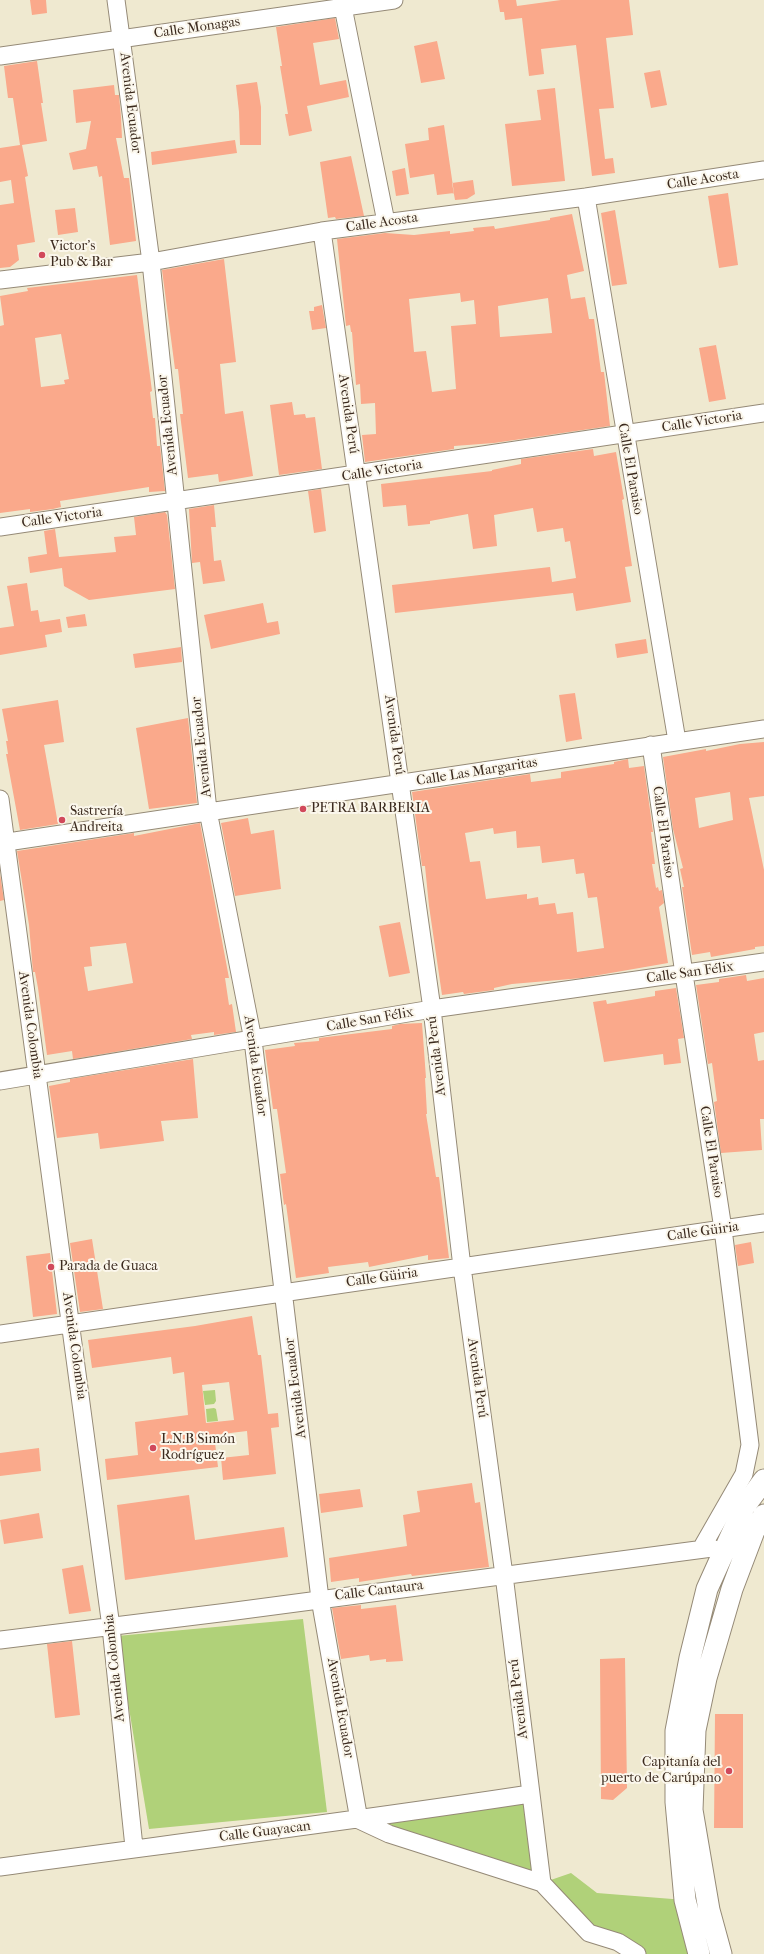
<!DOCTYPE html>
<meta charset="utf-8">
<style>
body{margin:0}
canvas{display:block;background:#efe9d0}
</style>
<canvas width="764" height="1954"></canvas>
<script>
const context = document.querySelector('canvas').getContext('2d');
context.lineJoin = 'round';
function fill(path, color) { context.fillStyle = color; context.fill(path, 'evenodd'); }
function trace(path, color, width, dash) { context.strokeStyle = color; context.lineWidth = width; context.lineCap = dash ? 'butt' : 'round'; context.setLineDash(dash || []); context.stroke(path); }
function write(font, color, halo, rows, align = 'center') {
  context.font = font + ' "IM FELL French Canon",serif'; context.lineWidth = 4; context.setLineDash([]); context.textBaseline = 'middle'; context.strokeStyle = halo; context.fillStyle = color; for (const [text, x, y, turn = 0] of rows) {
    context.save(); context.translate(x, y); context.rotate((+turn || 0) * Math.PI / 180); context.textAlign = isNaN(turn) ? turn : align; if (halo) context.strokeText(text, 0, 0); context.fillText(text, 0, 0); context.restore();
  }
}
const green = new Path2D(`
 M215,1390l1,11 -2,3 -9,1 -2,-14z
 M214,1408l2,1 2,12 -11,1 -1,-13z
 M303,1619l24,193 -178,17 -32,-193z
 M530,1794l12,89 29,-10 26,20 88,7 14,54h-62l-48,-21 -47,-50 -183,-63z`);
const building = new Path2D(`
 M30,0h16l1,13 -15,2z
 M498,0h18l1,6 44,-6h68l4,35 -27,3 8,70 -15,1 6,50 8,-1 2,15 -23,3 -16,-131 -35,4 3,25 -15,2 -7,-58 -17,2 -1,-8h-4z
 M335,18l4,21 -26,4 7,42 26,-5 3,17 -42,9 5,25 -23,5 -4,-22h3l-8,-48h2l-6,-39z
 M437,41l8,38 -24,4 -7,-37z
 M37,61l6,42h-2l6,38 -25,4 6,31 -3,1 10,65 -18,3 2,15 -9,7 -10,1v-63l14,-2 -3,-23 -11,2v-34l20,-3 -7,-47h-5l-4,-32z
 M660,70l7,35 -16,3 -7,-35z
 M257,82l4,25v38h-21l-1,-33 -3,-27z
 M114,85l1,10h4l2,22 1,21h-6l8,40h5l7,63 -26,4 -8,-69 -3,1 -2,-11 -24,4 -4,-17 17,-4 5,-28 -15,2 -3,-33z
 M555,88l10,93 -53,5 -7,-62 36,-4 -4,-30z
 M444,125l10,68 -17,2 -3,-21 -24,4 -5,-34 24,-4 -1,-12z
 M235,140l2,13 -85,12 -1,-13z
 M351,156l13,60 -28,3 -1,-2 -7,1 -8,-56z
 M405,168l4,26 -13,2 -4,-25z
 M473,180l2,14 -8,5 -12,1 -3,-17z
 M728,193l10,72 -19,3 -11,-72z
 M75,208l3,24 -20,3 -3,-25z
 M615,210l12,74 -15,2 -11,-73z
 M572,214l12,57 -17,4 4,24 14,-2 4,22h5l7,53h3l6,54 -116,17 -40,3v3l-89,13 -3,-27 14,-1 -1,-31 -14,1 -1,-20 -4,1 -4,-53h-1l-1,-7 -4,1 -9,-87 48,-6 29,2 36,-4v3l24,-3 -1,-3 21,-2 1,3 55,-9v-2zM460,293l1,9 13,-2 2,24 -25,2 5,63 -24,3 -6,-41 -12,1 -5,-53zM548,298l4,35 -52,4 -2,-31z
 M224,259l12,103 -16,2 5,50 18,-3 10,65 -34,6 -1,-8 -30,4 -8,-64h3l-5,-45h-3l-13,-99z
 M137,275l15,116 -2,1 3,26h2l2,28h3l5,45 -16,1v-5l-89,14 1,6 -8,2 -23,3v-3l-30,4v-187l4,-1 -4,-29 28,-5 -1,-3zM61,334l8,45 -5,1 1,4 -24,3 -6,-49z
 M322,305l4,23 -14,2 -3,-19h5v-4z
 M716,345l10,54 -17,3 -10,-54z
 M292,402l2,13 11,-1 1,4 9,-1 7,52 -43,6 -9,-70z
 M593,449l1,7 22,-4 8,47 -2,1 10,66 -7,1 6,35 -55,9 -3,-18 -178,20 -3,-28 158,-18 2,15 24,-4 -6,-37 -5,1 -2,-14 -26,4 -4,-24 -39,7 3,31 -24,3 -5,-35 -38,7v3l-22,2 -2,-21 -23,2 -2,-23 111,-13v-1l29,-6v-5z
 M321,489l5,42 -12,2 -6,-42z
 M214,505l2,22h-5l3,34 7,-1 4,21 -22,3 -3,-22 -8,1 -3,-54z
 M165,512l2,3 8,74 -86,11 -25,-14 -2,-18 -32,5 -2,-16 19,-3 -3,-23 11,-2 4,28 57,-5 -2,-15 22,-2 -2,-18z
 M27,583l4,28 7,-1 2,12 20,-3 2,13 -17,3 2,12 -47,8v-27l14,-2 -7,-40z
 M263,603l4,20 11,-2 2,13 -69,15 -7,-34z
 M85,614l2,12 -19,2 -2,-11z
 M646,639l2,14 -31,5 -2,-14z
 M181,647l1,15 -47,6 -2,-14z
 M575,693l7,46 -16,3 -7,-47z
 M58,700l6,42 -20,3 14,79 -38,6 -14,-76h2l-2,-13h2l-6,-32z
 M188,718l9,85 -48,6 -13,-81z
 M764,742v54l-15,2 15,72v76l-9,1v2l-44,8 -1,-5 -18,3 -10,-68h2l-4,-18 3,-1 -10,-39 -10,-72 43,-8v2l34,-7zM730,792l3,28 -34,8 -4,-30z
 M628,759l1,9 15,-2 9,66h-2l4,32h-3l4,24 2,-1 1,4 3,-1 2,13 -5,4 9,56 -86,15 -70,6 -18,4v2l-30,4 -1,-2 -21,3 -13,-89 -4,-40h-3l-10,-74 118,-18 1,8 30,-4v-6l53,-8v-2zM493,828l1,6 22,-3 1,17 23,-2 2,17 32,-4 2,15 8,-1 4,25 9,-1 7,51 -27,4 -4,-40 -16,2 -2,-11 -16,2 -1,-8 -11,2v-5l-41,5 -6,-38 -10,1 -5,-29z
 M248,818l3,16 23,-4 7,59 -46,7 -14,-73z
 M200,823l29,155h-4l4,27 3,-1 4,28 -22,3v-3l-23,3 1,4 -119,20 -1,-8 -25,4 -9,-67 -3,-16h-2l-4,-47 -12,-74 117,-18v3zM126,943l7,40 -45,8 -4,-24 8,-1 -2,-19z
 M0,874l4,26 -4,1z
 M400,922l10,51 -21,4 -10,-51z
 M746,975l1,6 17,-3v54l-10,2 4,27 6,-1v59h-4l2,31 -41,3 -7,-51 3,-1 -5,-38 -4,1 -12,-79 23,-3v-3z
 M676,988l8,50 -6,1 3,24 -17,2 -1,-11 -59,8 -11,-60 13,-2 1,4 48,-8v-5z
 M422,1023l4,55h-1l2,36h-1l10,63h3l10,81 -21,2v-5l-59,12 -1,-5 -40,5 1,6 -33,5 -10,-74 -2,1 -4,-31 6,-1 -9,-64h-4l-8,-59 30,-4 -1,-3 25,-2v-3l73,-9v-3l8,-2z
 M193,1059l5,59 -37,3 3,20 -64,8 -2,-16 -41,5 -8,-52 21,-4v-3z
 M92,1239l11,70 -23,3 -10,-69z
 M751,1242l3,21 -16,3 -3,-21z
 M50,1253l7,61 -24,3 -7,-61z
 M252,1316l6,39h3l7,59 10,-1 1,14 -8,1 5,46 -53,6 -2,-22 28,-3 -2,-24 -33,4 4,32 -111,13 -2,-21 33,-4 -3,-33 53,-7 -4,-43 -11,2 -2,-17 -79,11 -4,-28 107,-14zM229,1382l5,38 -28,3 -4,-38z
 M39,1448l2,23 -41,5v-23z
 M472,1483l3,20 5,-1 9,65 -77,9 -1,-2 -52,8v-4l-28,4 -2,-24 78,-12 -4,-31 17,-3 -3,-21z
 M360,1489l3,18 -42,6 -2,-19z
 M189,1495l6,45 89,-13 4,30 -163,23 -8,-75z
 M39,1513l4,25 -39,6 -4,-24z
 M83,1565l8,46 -22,3 -7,-45z
 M361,1605v4l35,-4 7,56 -17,1v-3l-16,2 -1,-6 -28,4 -9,-51z
 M72,1641l8,74 -25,3 -8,-74z
 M625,1658l2,130 -14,12 -12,-1 -1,-140z
 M715,1714h28v114h-29z`);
const minor = new Path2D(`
 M116,0l35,262 57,549 45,229 67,559 39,221 30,14 153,49 47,50 29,9 19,12
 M343,7l43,215
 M0,56l394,-56
 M586,197l91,544
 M322,231l110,778 30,258 42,308 38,308
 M0,280l151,-18 171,-31 264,-34 178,-27
 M0,527l764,-114
 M651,745l33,229 39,255 27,216 -6,29 -43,75
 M0,799l111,828 23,220
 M0,843l764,-114
 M0,1081l432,-72 332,-47
 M0,1334l764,-111
 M0,1640l228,-28 484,-64
 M0,1867c177,-24 353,-46 530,-73`);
const major = new Path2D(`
 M699,1954l-14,-54 -9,-98v-71l14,-73 17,-69 37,-82 20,-27
 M721,1954l-12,-44 -17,-100 3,-80 11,-52 26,-89 22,-58 10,-16`);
const markers = [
 [42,255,4,"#d1495b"],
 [303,809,4,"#d1495b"],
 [62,820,4,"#d1495b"],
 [51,1267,4,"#d1495b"],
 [153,1448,4,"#d1495b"],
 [729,1771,4,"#d1495b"]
];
const streetNames = [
 ["Calle Monagas",197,28,-8],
 ["Avenida Ecuador",130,103,83],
 ["Calle Acosta",703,180,-9],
 ["Calle Acosta",382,223,-8],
 ["Avenida Perú",348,414,82],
 ["Calle Victoria",702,422,-9],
 ["Avenida Ecuador",168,425,-96],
 ["Calle El Paraiso",630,469,80],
 ["Calle Victoria",382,471,-9],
 ["Calle Victoria",62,518,-8],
 ["Avenida Perú",394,735,82],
 ["Avenida Ecuador",202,747,-96],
 ["Calle Las Margaritas",477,772,-9],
 ["Calle El Paraiso",663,832,82],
 ["Calle San Félix",690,973,-8],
 ["Calle San Félix",370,1020,-10],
 ["Avenida Colombia",30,1025,82],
 ["Avenida Perú",437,1056,-97],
 ["Avenida Ecuador",255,1066,82],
 ["Calle El Paraiso",711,1152,81],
 ["Calle Güiria",703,1232,-8],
 ["Calle Güiria",382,1278,-8],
 ["Avenida Colombia",74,1346,82],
 ["Avenida Perú",477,1378,82],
 ["Avenida Ecuador",296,1388,-97],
 ["Calle Cantaura",379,1591,-7],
 ["Avenida Colombia",115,1668,-96],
 ["Avenida Perú",519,1699,-97],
 ["Avenida Ecuador",340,1708,80],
 ["Calle Guayacan",265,1832,-7]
];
const poiNames = [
 ["Victor's",50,247],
 ["Pub & Bar",50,263],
 ["PETRA BARBERIA",311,809],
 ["Sastrería",70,812],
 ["Andreita",70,828],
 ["Parada de Guaca",59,1267],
 ["L.N.B Simón",161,1440],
 ["Rodríguez",161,1456],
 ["Capitanía del",721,1763,"right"],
 ["puerto de Carúpano",721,1779,"right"]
];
fill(green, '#b0d179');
fill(building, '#faa98b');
trace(minor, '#958a77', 19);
trace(major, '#958a77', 23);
trace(minor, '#fff', 17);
trace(major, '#fff', 21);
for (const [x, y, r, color] of markers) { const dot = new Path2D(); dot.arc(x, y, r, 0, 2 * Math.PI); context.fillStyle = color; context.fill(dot); trace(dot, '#fbf7ec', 1.5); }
write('14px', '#3b2a1e', '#fbf7ec', streetNames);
write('14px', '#3b2a1e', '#fbf7ec', poiNames, 'left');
</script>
